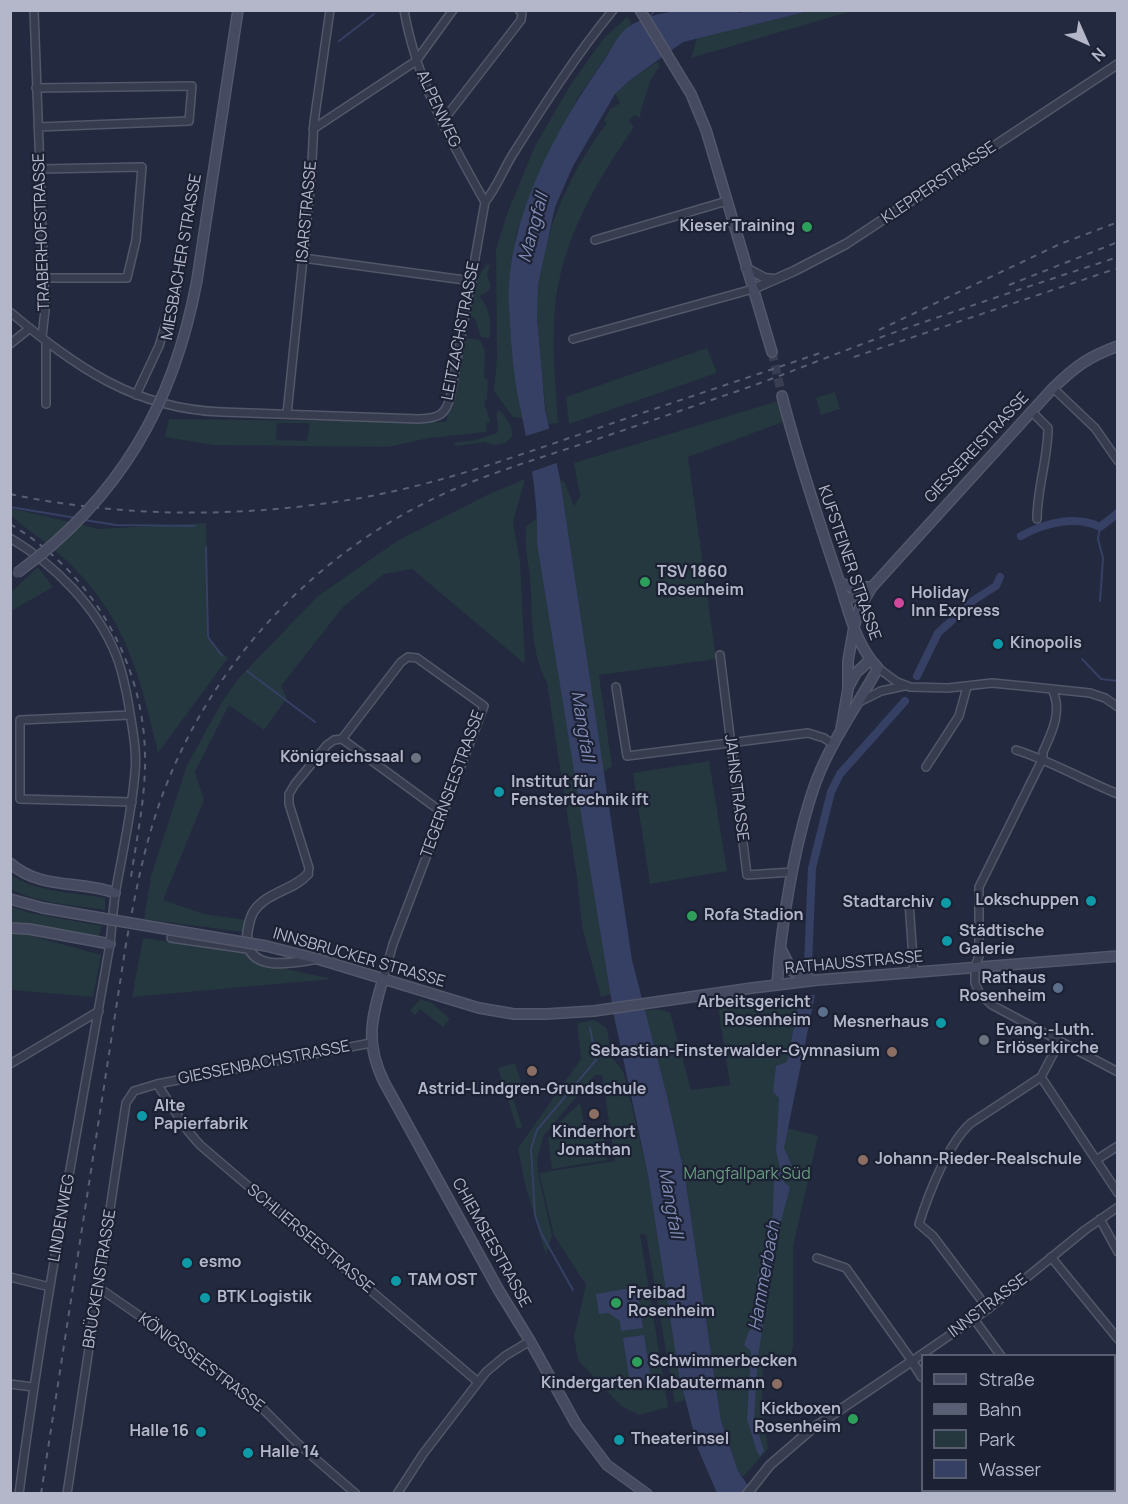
<!DOCTYPE html>
<meta charset="utf-8">
<style>
body{margin:0}
#map{position:relative;width:1128px;height:1504px;overflow:hidden;background:#23293e;font-family:Manrope,sans-serif}
canvas{display:block}
.frame{position:absolute;inset:0;border:12px solid #b3b7c9;pointer-events:none}
.legend{position:absolute;left:921px;top:1354px;width:195px;height:138px;box-sizing:border-box;background:#1c2133;border:2px solid #585d6f;margin:0;padding:8px 10px;list-style:none;font-size:18px;color:#b3b7c9}
.legend li{display:flex;align-items:center;gap:12px;height:30px}
.legend b{width:30px;border:2px solid #585d6f}
.north{position:absolute;left:1056px;top:12px;width:60px;height:60px;-webkit-text-stroke:4px #1c2133;paint-order:stroke;rotate:135deg;font-size:16px;font-weight:700;line-height:24px;text-align:center;color:#b3b7c9}
.north::after{content:'';display:block;margin:auto;width:21px;height:27px;background:#b3b7c9;clip-path:polygon(50% 0,100% 100%,50% 72%,0 100%)}
</style>
<div id="map">
<canvas width="1128" height="1504"></canvas>
<div class="frame"></div>
<ul class="legend">
<li><b style="height:8px;background:#454a61"></b>Straße</li>
<li><b style="height:8px;background:#595f75"></b>Bahn</li>
<li><b style="height:16px;background:#25373f"></b>Park</li>
<li><b style="height:16px;background:#364065"></b>Wasser</li>
</ul>
<div class="north">N</div>
</div>
<script>
const context = document.querySelector('canvas').getContext('2d');
context.lineJoin = 'round';
function fill(path, color) { context.fillStyle = color; context.fill(path, 'evenodd'); }
function trace(path, color, width, dash) { context.strokeStyle = color; context.lineWidth = width; context.lineCap = dash ? 'butt' : 'round'; context.setLineDash(dash || []); context.stroke(path); }
function write(font, color, halo, rows, align = 'center') {
  context.font = font + ' Manrope,sans-serif'; context.lineWidth = 4.5; context.setLineDash([]); context.textBaseline = 'middle'; context.strokeStyle = halo; context.fillStyle = color; for (const [text, x, y, turn = 0] of rows) {
    context.save(); context.translate(x, y); context.rotate((+turn || 0) * Math.PI / 180); context.textAlign = isNaN(turn) ? turn : align; if (halo) context.strokeText(text, 0, 0); context.fillText(text, 0, 0); context.restore();
  }
}
const green = new Path2D(`
 M809,11h43l-161,47 6,-20z
 M627,17l5,7 -10,9 -45,66 -44,91 -17,44 -7,69 3,49 11,66 -10,-1 -19,-26 3,-33 -1,-109 11,-35 28,-68 36,-62 33,-46z
 M657,62l3,4 -9,13 -11,34 1,5 -7,-3 -5,6 5,6c-38,55 -73,114 -79,182 -4,37 1,77 3,114l-10,1c-4,-24 -6,-49 -8,-73 -2,-23 -5,-47 -2,-69 7,-54 36,-117 69,-159l-3,-3 6,-11 10,-6 -5,-9 14,-13z
 M486,265h4l-3,10 4,10 -2,6 -8,4 -1,2c10,12 11,24 10,40l-2,1 -7,-1 -6,-18 -7,-4 6,-17 -1,-12z
 M466,338l14,2 5,11 -1,26 4,4 -1,18 -3,3 6,19 -4,3 1,8 -58,6 -41,9 -174,-2 -49,-8 4,-18 277,3 9,-33 6,-41 3,-3zM277,423h33l-3,18 -31,-1z
 M707,348l10,25 -148,51 -3,-27z
 M835,392l5,17 -19,6 -5,-17z
 M778,401l5,21 -95,35 28,202 -117,16 13,91 -10,7 -42,-294 5,4 9,23 6,-10 -6,-33z
 M497,411h3c7,8 13,15 12,26l-7,6 -12,2 -9,-3 -27,4 -3,-2 1,-2 17,-1 25,-8c3,-10 -2,-13 0,-22z
 M525,479l-12,43 7,40 5,102 -113,-95 -28,5 -41,33 -62,79 6,12 -23,32 -35,-25 -34,67 9,28 -41,100 41,14 42,6 -3,12 -99,-13 7,-43 36,-111 35,-63 16,-23 80,-83 79,-55 90,-46z
 M10,508l89,21 107,-6 1,115 21,20 -70,95c-17,-72 -30,-130 -84,-185 -18,-19 -43,-35 -63,-52z
 M538,518l-1,26 74,450 -10,3 -19,-70 -5,-49 -30,-195c-18,-35 -14,-67 -17,-105 -2,-18 -6,-34 -4,-52z
 M38,567l15,20 -42,24v-19z
 M709,761l18,110 -77,13 -17,-111z
 M10,874c26,19 64,18 95,24v12c-31,-5 -66,-6 -94,-21z
 M10,906l20,7 72,13 -3,10 -19,-1 -64,-12 -5,1z
 M22,933l79,22 -8,42 -82,-7 -1,-55z
 M143,938l120,18 14,11 55,12 -200,18z
 M815,995l-28,133 31,8 -25,110v100l-3,17 -27,-4 -1,47 6,43 -25,28 -5,-6 -17,-50 -36,-244 -18,-81 -23,-85 13,-2 13,3 21,78 39,-5 -12,-79z
 M420,999l12,4 18,16 -7,8 -23,-18 -5,6 -5,-4z
 M595,1020l12,9 5,28 12,16 24,102 37,225 -10,3 -29,-168 -6,-1 28,173 -29,8 -18,-9 -43,-46 -4,-23 12,-52 -32,-50 -15,-62 76,-12 -13,-86h-7l-51,60 -7,24 1,14 14,63 -6,19 -22,-75 -6,-32 63,-89 -4,-36z
 M515,1063l9,27 -12,4 10,33 -5,2 -19,-61z
 M580,1103l5,26 -31,5 -1,-6z
 M603,1129l4,31 -55,9 -4,-32z`);
const water = new Path2D(`
 M739,10l-1,3 16,-3 55,1 -126,31 -54,39 -14,13 -42,72 -18,41 -17,77 -1,33 8,92 15,70 72,481 35,136 18,81 36,244 17,50 15,22h-36l-19,-44 -19,-74 -31,-200 -34,-159 -77,-472c2,-53 -11,-106 -21,-158 -4,-27 -6,-54 -7,-81 -3,-86 48,-178 96,-246 8,-12 14,-28 28,-35 32,-18 71,-13 106,-14z
 M815,995l-31,153 8,18 -8,16 6,5 -16,61 -3,22 -7,11 6,3 -12,72 -4,63 10,32 -4,5 -3,-4 -10,-33 4,-66 -1,-3 -6,-5 5,-14 4,-3 7,-35 -4,-11 17,-68 1,-45 6,-1 -4,-17 3,-53 -6,-6 3,-26 11,-4 13,-66z
 M637,1287l6,41 -22,3 -1,-10 -11,-8 -10,1 -3,-20z
 M644,1335l8,50 -21,4 -8,-51z`);
const pier = new Path2D(`
 M551,428l8,34 -31,11 -5,-36z`);
const stream = new Path2D(`
 M649,18l6,-8
 M339,41l35,-27
 M10,507l66,11
 M84,520l32,5 79,1
 M1100,527l-2,12 5,19 -3,43
 M206,547l2,90 14,19
 M1082,659l19,20 17,2
 M247,671l68,51
 M573,1290l-32,-57 -6,-18 -4,-66 6,-19 59,-70 -6,-32`);
const canal = new Path2D(`
 M1021,536c23,-13 54,-21 79,-9l18,-14
 M917,676l21,-43 36,-33 22,-14 4,-9
 M808,966l4,-98 19,-76 9,-18 65,-73`);
const secondaryTunnel = new Path2D(`
 M772,352l10,44`);
const minor = new Path2D(`
 M34,10l10,268 1,32 -3,27
 M404,10c12,70 47,132 81,192
 M36,88l156,-2 -3,35 -151,6
 M442,122l79,-102 1,-7 -3,-3
 M313,129l103,-68 37,-51
 M40,169l102,-2 -6,73 -9,38h-83
 M595,240l132,-39
 M303,258l169,23
 M10,312c66,55 124,97 212,100l197,7c21,-1 27,-4 32,-25l34,-192c12,-15 18,-32 28,-48 31,-49 63,-99 100,-144
 M573,339l180,-50
 M46,341v63
 M10,344l20,-16
 M1053,388l42,40 23,33
 M136,395l23,-49 17,-56
 M1031,411l17,17c0,31 -11,60 -11,91
 M287,414l24,-233 3,-59 16,-112
 M10,538c44,26 87,69 106,117 7,18 11,39 14,58 3,19 7,39 5,59 -3,39 -12,78 -19,117 -3,18 -4,37 -6,55 -32,183 -67,365 -91,550
 M720,655l27,220 46,-3
 M878,668l19,14 13,5 38,1 44,-5 31,3 67,7 15,5 13,9
 M616,687l11,69 181,-23 16,5 10,7
 M1052,689c11,22 0,43 -9,63v6l-64,129v69l-4,11v16l5,11 12,11 126,67
 M859,702l22,-11 23,-5
 M130,715l-110,5v79l112,3
 M342,739l59,-77 7,-5 9,1 67,48 -91,238 -10,35
 M1016,750c35,11 67,30 102,44
 M926,767l33,-51 8,-29
 M308,874l1,-6 -20,-64v-10l6,-10 32,-39 7,-5 8,-1 101,74
 M909,902l5,71
 M171,938l76,11
 M10,1064l89,-53
 M1041,1077l77,116
 M157,1084l31,47 12,14 278,237
 M1096,1160l22,-14
 M1100,1219l18,33
 M1051,1257l67,82
 M817,1258l29,10 66,93 76,-52 97,-79 33,-23
 M10,1277l40,10
 M97,1289l5,1 61,42 90,67 43,43 60,52
 M988,1309l-55,-73 -14,-12c9,-29 29,-81 52,-101l70,-46 19,-36
 M974,1319l27,37
 M10,1384l23,3
 M1114,1408l4,-1
 M67,1494l59,-391 8,-12 23,-7 214,-41
 M397,1494l26,-40 63,-82 19,-16 25,-15`);
const tertiary = new Path2D(`
 M746,268l19,10 8,1
 M753,289l41,-18 52,-27 272,-180
 M308,874c-14,16 -41,18 -54,37 -4,6 -7,20 -7,27 1,35 46,25 69,21
 M1005,1490l3,4
 M747,1494l23,-29 43,-37 99,-67 10,16`);
const secondary = new Path2D(`
 M640,10l51,84 15,36 66,222
 M197,280l41,-270
 M840,583l12,4h20
 M845,601l24,-13
 M848,688l8,-15 14,-13
 M841,729l7,-40v-28l6,-34 6,-20 12,-20 181,-199c23,-22 35,-31 65,-42
 M10,863c30,27 70,17 105,30
 M10,899l33,9 58,10
 M10,928l19,1 81,15
 M266,946l52,13 161,49 35,6h32l48,-3 158,-23 66,-8 300,-24
 M782,951l10,20 19,8
 M383,979c-12,41 -18,64 1,103l114,207 32,52 46,83 31,41 40,29
 M777,985c4,-60 17,-138 36,-195 14,-43 43,-82 65,-122 -23,-24 -29,-57 -39,-87 -21,-62 -41,-123 -57,-185`);
const rail = new Path2D(`
 M1009,285l109,-43
 M879,330l181,-86 58,-22
 M854,357l264,-89
 M10,494c118,25 243,24 361,2 73,-14 143,-39 213,-63 78,-27 157,-53 236,-80
 M10,524c81,48 133,136 135,230 1,42 -8,82 -14,123
 M41,1494l85,-550c9,-49 18,-98 35,-145 48,-133 150,-243 278,-303 43,-20 88,-34 134,-49 49,-16 98,-33 147,-50 58,-19 113,-43 170,-63 76,-27 152,-52 228,-77`);
const secondaryBridge = new Path2D(`
 M17,573c103,-75 157,-169 180,-293
 M101,918l165,28`);
const markers = [
 [807,227,6,"#2e9e5b"],
 [645,582,6,"#2e9e5b"],
 [899,603,6,"#d1479c"],
 [998,644,6,"#0f9aa8"],
 [416,758,6,"#6b7280"],
 [499,792,6,"#0f9aa8"],
 [1091,901,6,"#0f9aa8"],
 [946,903,6,"#0f9aa8"],
 [692,916,6,"#2e9e5b"],
 [947,941,6,"#0f9aa8"],
 [1058,988,6,"#5c6f8a"],
 [823,1012,6,"#5c6f8a"],
 [941,1023,6,"#0f9aa8"],
 [984,1040,6,"#6b7280"],
 [892,1052,6,"#8d6e63"],
 [532,1071,6,"#8d6e63"],
 [594,1114,6,"#8d6e63"],
 [142,1116,6,"#0f9aa8"],
 [863,1160,6,"#8d6e63"],
 [187,1263,6,"#0f9aa8"],
 [396,1281,6,"#0f9aa8"],
 [205,1298,6,"#0f9aa8"],
 [616,1303,6,"#2e9e5b"],
 [637,1362,6,"#2e9e5b"],
 [777,1384,6,"#8d6e63"],
 [853,1419,6,"#2e9e5b"],
 [201,1432,6,"#0f9aa8"],
 [619,1440,6,"#0f9aa8"],
 [248,1453,6,"#0f9aa8"]
];
const streetNames = [
 ["ALPENWEG",438,109,65],
 ["KLEPPERSTRASSE",939,183,-34],
 ["ISARSTRASSE",307,212,-85],
 ["TRABERHOFSTRASSE",42,232,-92],
 ["MIESBACHER STRASSE",182,257,-80],
 ["LEITZACHSTRASSE",461,331,-79],
 ["GIESSEREISTRASSE",977,448,-47],
 ["KUFSTEINER STRASSE",849,563,71],
 ["TEGERNSEESTRASSE",453,784,-70],
 ["JAHNSTRASSE",736,788,83],
 ["INNSBRUCKER STRASSE",359,958,16],
 ["RATHAUSSTRASSE",854,963,-5],
 ["GIESSENBACHSTRASSE",264,1063,-11],
 ["LINDENWEG",62,1218,-80],
 ["SCHLIERSEESTRASSE",310,1239,40],
 ["CHIEMSEESTRASSE",491,1243,61],
 ["BRÜCKENSTRASSE",100,1279,-81],
 ["INNSTRASSE",988,1306,-37],
 ["KÖNIGSSEESTRASSE",201,1363,37]
];
const poiNames = [
 ["Kieser Training",795,227,"right"],
 ["TSV 1860",657,573],
 ["Rosenheim",657,591],
 ["Holiday",911,594],
 ["Inn Express",911,612],
 ["Kinopolis",1010,644],
 ["Königreichssaal",404,758,"right"],
 ["Institut für",511,783],
 ["Fenstertechnik ift",511,801],
 ["Lokschuppen",1079,901,"right"],
 ["Stadtarchiv",934,903,"right"],
 ["Rofa Stadion",704,916],
 ["Städtische",959,932],
 ["Galerie",959,950],
 ["Rathaus",1046,979,"right"],
 ["Rosenheim",1046,997,"right"],
 ["Arbeitsgericht",811,1003,"right"],
 ["Rosenheim",811,1021,"right"],
 ["Mesnerhaus",929,1023,"right"],
 ["Evang.-Luth.",996,1031],
 ["Erlöserkirche",996,1049],
 ["Sebastian-Finsterwalder-Gymnasium",880,1052,"right"],
 ["Astrid-Lindgren-Grundschule",532,1090,"center"],
 ["Alte",154,1107],
 ["Papierfabrik",154,1125],
 ["Kinderhort",594,1133,"center"],
 ["Jonathan",594,1151,"center"],
 ["Johann-Rieder-Realschule",875,1160],
 ["esmo",199,1263],
 ["TAM OST",408,1281],
 ["Freibad",628,1294],
 ["Rosenheim",628,1312],
 ["BTK Logistik",217,1298],
 ["Schwimmerbecken",649,1362],
 ["Kindergarten Klabautermann",765,1384,"right"],
 ["Kickboxen",841,1410,"right"],
 ["Rosenheim",841,1428,"right"],
 ["Halle 16",189,1432,"right"],
 ["Theaterinsel",631,1440],
 ["Halle 14",260,1453]
];
const parkNames = [
 ["Mangfallpark Süd",747,1175]
];
const waterNames = [
 ["Mangfall",534,228,-75],
 ["Mangfall",582,726,81],
 ["Mangfall",670,1203,80],
 ["Hammerbach",765,1276,-80]
];
fill(green, '#25373f');
fill(water, '#364065');
fill(pier, '#23293e');
trace(stream, '#364065', 2);
trace(canal, '#364065', 8);
trace(secondaryTunnel, '#393e53', 9, [9, 4.5]);
trace(minor, '#525769', 10);
trace(tertiary, '#525769', 11);
trace(secondary, '#525769', 12);
trace(minor, '#373c4e', 7);
trace(tertiary, '#373c4e', 8);
trace(secondary, '#454a61', 9);
trace(rail, '#595f75', 2, [6, 6]);
trace(secondaryBridge, '#525769', 12, []);
trace(secondaryBridge, '#454a61', 9);
for (const [x, y, r, color] of markers) { const dot = new Path2D(); dot.arc(x, y, r, 0, 2 * Math.PI); context.fillStyle = color; context.fill(dot); trace(dot, '#1c2133', 2); }
write('16px', '#b3b7c9', '#1c2133', streetNames);
write('bold 16px', '#b3b7c9', '#1c2133', poiNames, 'left');
write('16px', '#699b7f', '#1c2133', parkNames);
write('italic 18px', '#818cb6', '#1c2133', waterNames);
</script>
